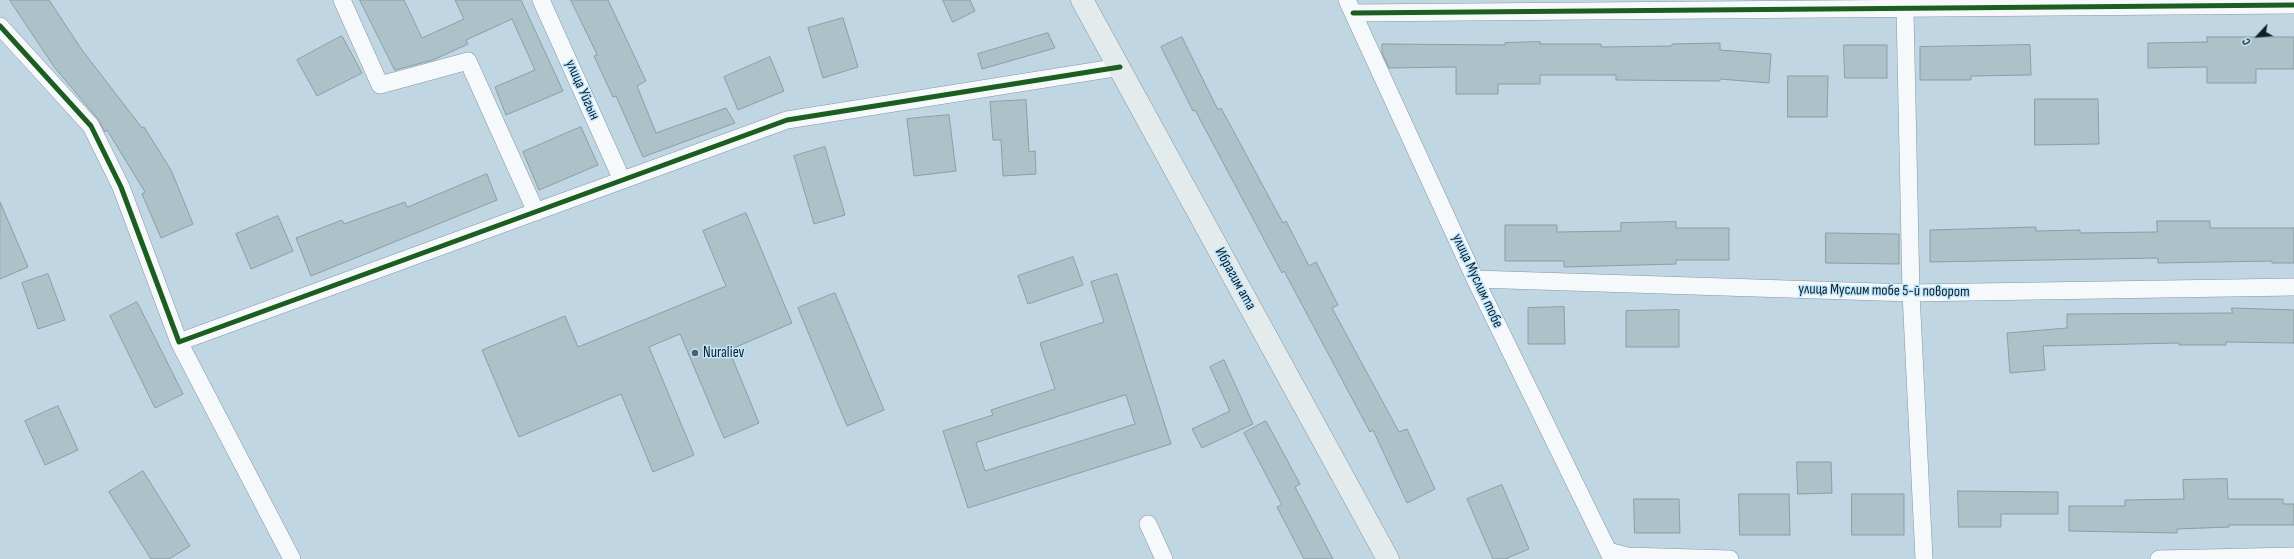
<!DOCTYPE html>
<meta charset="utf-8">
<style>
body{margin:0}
#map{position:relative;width:2294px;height:559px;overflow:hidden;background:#c0d6e3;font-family:"Sofia Sans Condensed",sans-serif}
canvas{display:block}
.north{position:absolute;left:2238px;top:16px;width:40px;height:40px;-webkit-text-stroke:3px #bfe7fe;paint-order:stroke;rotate:244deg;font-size:11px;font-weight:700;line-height:16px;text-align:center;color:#101f27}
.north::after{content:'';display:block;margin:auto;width:14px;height:18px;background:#101f27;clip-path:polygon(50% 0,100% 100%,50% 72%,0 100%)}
</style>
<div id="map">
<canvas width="2294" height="559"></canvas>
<div class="north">С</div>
</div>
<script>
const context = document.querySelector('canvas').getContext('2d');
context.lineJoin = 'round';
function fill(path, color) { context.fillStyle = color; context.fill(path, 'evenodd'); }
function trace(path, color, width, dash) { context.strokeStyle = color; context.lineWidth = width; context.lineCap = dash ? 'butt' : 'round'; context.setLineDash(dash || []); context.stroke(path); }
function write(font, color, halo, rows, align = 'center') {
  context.font = font + ' "Sofia Sans Condensed",sans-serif'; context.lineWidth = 3; context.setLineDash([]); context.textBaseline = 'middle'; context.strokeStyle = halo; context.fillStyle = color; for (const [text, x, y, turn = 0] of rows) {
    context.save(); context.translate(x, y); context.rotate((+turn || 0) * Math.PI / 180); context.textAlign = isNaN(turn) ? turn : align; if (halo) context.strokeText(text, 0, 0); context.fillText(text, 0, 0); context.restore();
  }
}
const building = new Path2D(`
 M10,0h39l33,50 60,78 2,-1 27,43 22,54 -32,14 -19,-44 3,-2 -38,-62 -2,2 -7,-13 -43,-51z
 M360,0h44l18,38 42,-19 -9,-19h66l42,91 -57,24 -11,-28 40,-17 -23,-51 -46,21 2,4 -35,16 -38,10z
 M571,0h37l38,81 -9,5 19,47 70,-25 9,15 -92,34 -27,-61 -3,1 -19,-41 3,-1z
 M943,0h27l5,11 -22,11z
 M843,18l15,49 -35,11 -15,-50z
 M1048,33l7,15 -73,21 -4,-15z
 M342,36l20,37 -45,23 -20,-36z
 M1182,37l36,73 3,-2 62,115 3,-2 23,45 7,-4 22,43 -6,3 67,124 8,-3 28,60 -28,14 -34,-73 -3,2 -86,-161 -2,2 -87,-163 -2,1 -32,-64z
 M2207,37h87v32h-38v14h-49v-16l-59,1v-25l59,-1z
 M1540,42v2h61v3l71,-1v-2l48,-1v7l51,4 -2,29 -49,-4v2l-104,-1v-5h-76v9h-42v10h-42v-27l-67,1 -7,-15v-9l123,1v-2z
 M1844,45h43v33h-42z
 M2030,45l1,30 -60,1v4h-51v-33z
 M770,57l14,34 -46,19 -14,-33z
 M1788,76h40l-1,41h-39z
 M2035,99h63l1,45 -64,1z
 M1026,100l3,52 6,-1 1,23 -33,2 -2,-36h-8l-3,-38z
 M949,115l7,56 -42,5 -7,-57z
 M581,127l17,38 -59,25 -16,-38z
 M825,147l20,68 -31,9 -20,-68z
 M487,174l10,26 -186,76 -15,-38 46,-18 2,4 61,-22 2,5z
 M0,202l28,65 -28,12z
 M746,213l46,110 -63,27 30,73 -35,15 -44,-104 -31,13 45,108 -41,17 -32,-78 -102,43 -37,-87 83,-34 13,31 148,-61 -23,-55z
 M278,216l15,35 -42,18 -15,-35z
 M2157,221h53v7h84v35h-22v-2l-114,2v-5l-228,4v-32l106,-3v4l44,-1v3l77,-1z
 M1676,222v6h53v32h-53v4l-112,3v-6h-59v-36h52v7l64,-1v-8z
 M1826,233l73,1v30l-73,-1z
 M1073,257l10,28 -55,19 -10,-28z
 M48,274l17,46 -27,9 -16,-46z
 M1117,274l54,170 -203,64 -25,-77 50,-16 -2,-5 64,-21 -15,-46 64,-21 -13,-40zM1126,395l9,29 -150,47 -9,-28z
 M835,293l49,117 -37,16 -49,-118z
 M137,302l46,92 -28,14 -45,-92z
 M1564,307l1,37h-37v-36z
 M2232,308l62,2v33l-68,-1v3h-47v-2l-136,3 2,24 -35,3 -3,-40 60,-5v-14l165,-1z
 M1679,310v37h-53v-36z
 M1224,360l29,64 -51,24 -10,-19 38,-18 -20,-44z
 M58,406l20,44 -33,15 -20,-44z
 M1266,421l34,63 -5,3 38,72h-29l-27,-52 5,-2 -38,-72z
 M1797,462h34l1,31 -34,1z
 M143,471l47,75 -21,13h-18l-42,-67z
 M2227,479l1,20h55v5h11v21h-65v2l-52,2v4l-108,-2v-25h56v-6l59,-1 -1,-19z
 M1502,485l27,64 -24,10h-12l-26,-60z
 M1958,491l100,1v22h-57v13h-42z
 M1739,494h50l1,41h-50z
 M1852,494h52v41h-52z
 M1634,499h45l1,34h-45z`);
const street = new Path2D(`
 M342,0l38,85 88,-24 68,151
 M541,0l81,180
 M1347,0l128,279 137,280
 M1905,9l6,284 13,266
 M1353,13l941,-8
 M0,26l91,100 30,61 58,155 608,-222 333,-53
 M1475,279l436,14 383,-6
 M179,342l113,217
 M1148,524l16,35
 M1608,551l19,5 103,3
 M2159,559l135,-3`);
const secondary = new Path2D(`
 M1082,0l306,559`);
const cycleway = new Path2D(`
 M1353,13l941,-8
 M0,26l91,100 30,61 58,155 608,-222 333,-53`);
const markers = [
 [695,353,4,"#4e5f69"]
];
const streetNames = [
 ["улица Уйгын",582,90,66],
 ["Ибрагим ата",1235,279,61],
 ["улица Муслим тобе",1477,281,65],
 ["улица Муслим тобе 5-й поворот",1884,291,1]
];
const poiNames = [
 ["Nuraliev",703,353]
];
fill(building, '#adc1c9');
trace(building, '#8b9da5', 1);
trace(street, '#85969f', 18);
trace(secondary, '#85969f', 23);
trace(street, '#f6f9fb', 17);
trace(secondary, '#e4ebec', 22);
trace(cycleway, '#1b5e20', 5);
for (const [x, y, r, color] of markers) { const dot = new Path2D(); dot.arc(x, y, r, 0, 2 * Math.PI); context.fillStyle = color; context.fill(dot); trace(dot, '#bfe7fe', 1.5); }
write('15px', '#101f27', '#bfe7fe', streetNames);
write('15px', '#101f27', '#bfe7fe', poiNames, 'left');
</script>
